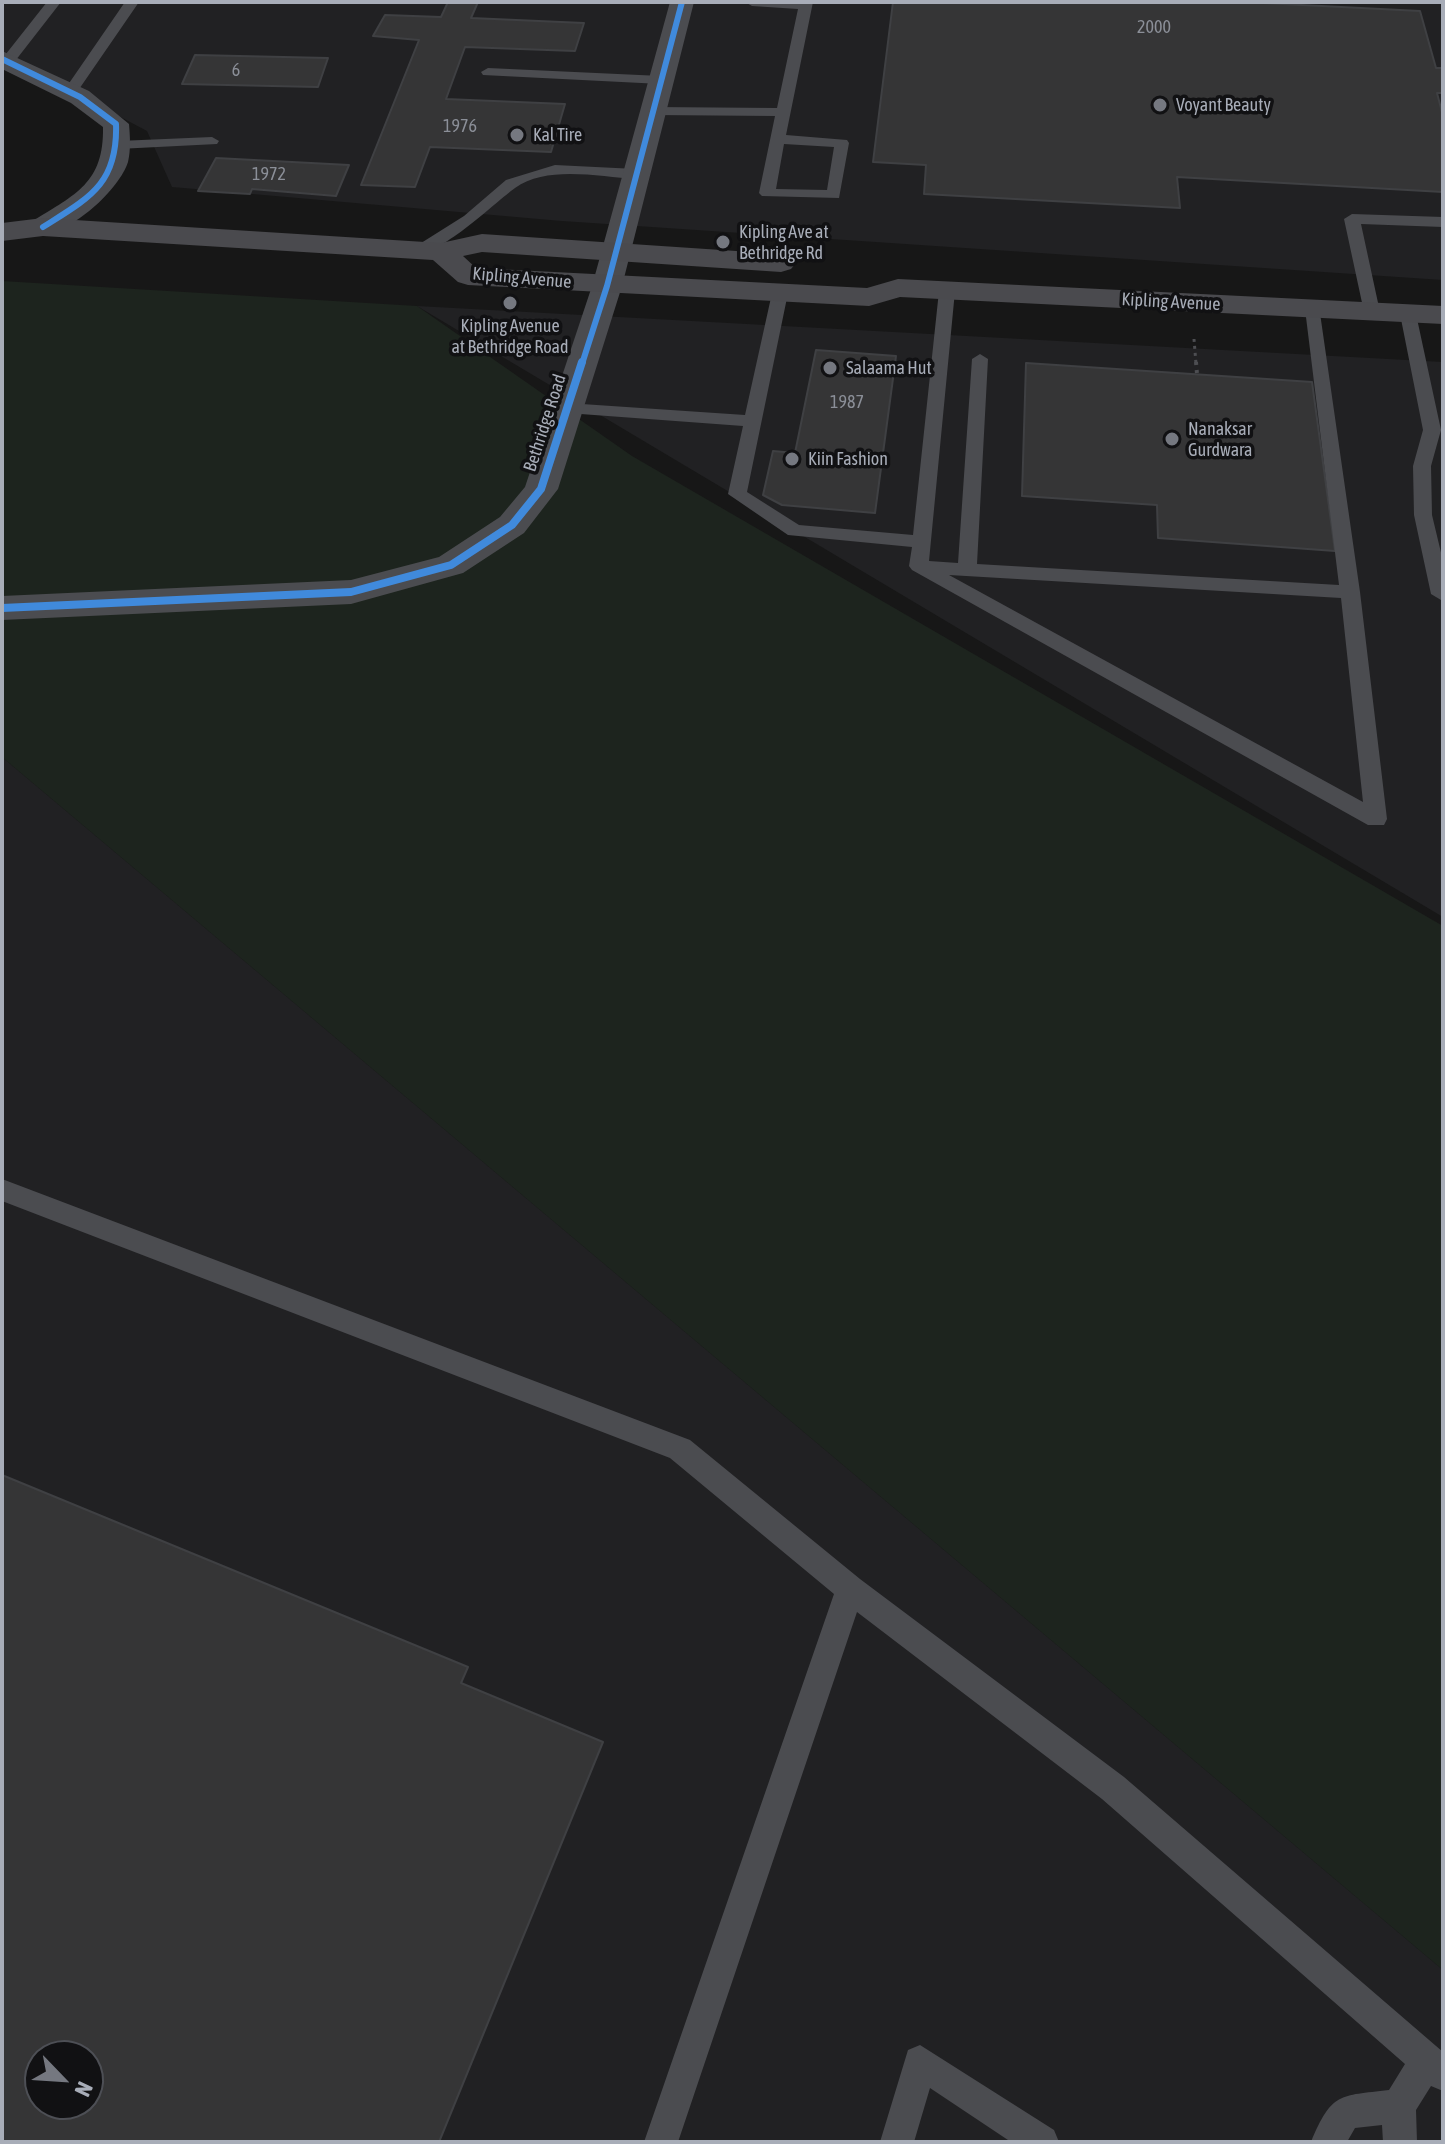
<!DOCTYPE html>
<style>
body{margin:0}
#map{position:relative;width:1445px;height:2144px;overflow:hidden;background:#171717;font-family:"Asap Condensed",sans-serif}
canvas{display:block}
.frame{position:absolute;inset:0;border:4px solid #a8adb8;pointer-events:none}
.north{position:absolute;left:24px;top:2040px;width:80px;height:80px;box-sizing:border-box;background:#111113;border:2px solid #4d4f55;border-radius:50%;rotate:115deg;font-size:22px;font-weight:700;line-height:32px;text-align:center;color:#a8adb8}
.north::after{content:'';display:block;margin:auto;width:28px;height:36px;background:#757880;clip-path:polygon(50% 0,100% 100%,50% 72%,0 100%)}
</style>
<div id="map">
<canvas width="1445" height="2144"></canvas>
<div class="frame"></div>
<div class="north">N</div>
</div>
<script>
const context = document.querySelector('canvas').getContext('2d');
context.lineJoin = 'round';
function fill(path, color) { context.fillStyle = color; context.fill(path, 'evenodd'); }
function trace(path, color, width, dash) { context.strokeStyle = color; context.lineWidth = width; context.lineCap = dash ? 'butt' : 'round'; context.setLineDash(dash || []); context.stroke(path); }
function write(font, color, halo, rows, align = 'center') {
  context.font = font + ' "Asap Condensed",sans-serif'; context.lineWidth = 7; context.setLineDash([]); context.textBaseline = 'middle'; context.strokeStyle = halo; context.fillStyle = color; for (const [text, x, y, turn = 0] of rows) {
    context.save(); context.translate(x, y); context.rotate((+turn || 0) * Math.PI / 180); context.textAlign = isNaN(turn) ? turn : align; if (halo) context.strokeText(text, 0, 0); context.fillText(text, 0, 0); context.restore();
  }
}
const built = new Path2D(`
 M2,2h1441v278l-881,-59 -390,-34 -25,-56 -145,-77z
 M417,306l1026,56v555z
 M2,757l1441,1213v172h-1441zM40,2056h48v48h-48z`);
const green = new Path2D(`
 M2,281l415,25 215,150 811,470v1044l-1441,-1213z`);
const building = new Path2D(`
 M448,2h30l-7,16 113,5 -9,28 -110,-4 -19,52 119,5 -14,48 -121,-5 -15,40 -54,-2 58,-145 -46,-4 12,-21 56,2z
 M893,2h350l177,9 16,57h7v25h-6l6,23v76l-266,-15 3,31 -256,-14 2,-29 -53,-3z
 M195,55l133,3 -10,29 -136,-3z
 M216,158l133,7 -13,31 -84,-7 -2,5 -52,-3z
 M816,350l80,6 -21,157 -93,-8 -19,-10 10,-44 22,2z
 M1026,363l286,19 23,169 -177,-13 -1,-33 -135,-9z
 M2,1475l466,192 -7,16 142,59 -164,400h-437zM40,2056h48v48h-48z`);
const pathFar1 = new Path2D(`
 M1194,339l2,25`);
const path = new Path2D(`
 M1196,362l1,12`);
const lane = new Path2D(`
 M47,2h14l-49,63h-10v-6z
 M125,2h14l-64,93h-10l-2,-3z
 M745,2h68l-27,133 61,5 2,3 -10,55 -77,-2 -3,-3 16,-77 -122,-1 -7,-4 7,-4 124,1 21,-99 -46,-3zM784,144l50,3 -7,43 -51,-1z
 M488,68l173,8 7,4 -7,4 -178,-9 -2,-3z
 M212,137l7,4 -2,3 -99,5 -7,-4 7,-4z
 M555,165l81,4 8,5 -8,5c-37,-2 -89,-14 -121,9 -21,15 -77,71 -103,65l-2,-3 54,-34 42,-36z
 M1352,214l91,3v10l-82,-3 19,88 -8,5 -8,-5 -20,-93z
 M947,286l8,5 -26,270 29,2 14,-204 8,-5 8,5 -11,205 362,21 -34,-276 2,-3h12l41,286 27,227 -3,6h-16l-456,-255 -3,-4 3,-19 -124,-12 -60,-41 15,-68 -176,-13 -9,-5 9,-5 178,12 27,-122 2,-3h12l2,3 -41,199 52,33 114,10 26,-244zM949,575l392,23 22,204z
 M1408,309l8,5 25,116 -10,36 1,49 11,46 -2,39 -10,-6 -17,-79 -1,-49 10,-36 -23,-116z
 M2,1179l688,261 170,139 264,198 319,275v39l-12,-5 -15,24 1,32h-34l-1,-17 -27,3 -8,14h-36c21,-50 28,-46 78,-52l16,-26 -303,-265 -245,-187 -179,530h-34l190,-548 -164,-136 -668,-257z
 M920,2045l134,85 5,12h-48l-81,-54 -16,54h-34l28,-92z`);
const street = new Path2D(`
 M670,2h24l-72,284 -64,203 -34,44 -61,40 -112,31 -349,16v-24l349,-16 88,-23 61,-40 25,-30 67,-201z
 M2,51l87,40 40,33c1,13 2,25 -1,38 -9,29 -64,79 -95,71l-4,-6 4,-6c43,-27 71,-38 70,-94l-32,-24 -69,-34z`);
const secondary = new Path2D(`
 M43,218l398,25 41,-9 299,20 10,3 5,6 -5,6 -10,3 -299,-20 -19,4 13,12 391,20 31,-9 545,27v18l-543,-27 -31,9 -401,-21 -10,-3 -25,-22 -390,-24 -41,5v-18z`);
const cyclewayFar1 = new Path2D(`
 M2,59l78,38 36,27c2,60 -27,74 -73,103
 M582,364l25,-78 75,-284`);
const cycleway = new Path2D(`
 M2,608l349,-16 100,-27 61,-40 29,-36 41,-127`);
const markers = [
 [1160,105,8,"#757880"],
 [517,135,8,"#757880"],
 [723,242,8,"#757880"],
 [510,303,8,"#757880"],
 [830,368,8,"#757880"],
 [1172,439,8,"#757880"],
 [792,459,8,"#757880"]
];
const numberNames = [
 ["2000",1154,27],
 ["6",236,70],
 ["1976",460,126],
 ["1972",269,174],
 ["1987",847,402]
];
const farPoinames = [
 ["Voyant Beauty",1176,105],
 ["Kal Tire",533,135],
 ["Kipling Ave at",739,232],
 ["Bethridge Rd",739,253],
 ["Kipling Avenue",510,326,"center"],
 ["at Bethridge Road",510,347,"center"],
 ["Salaama Hut",846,368],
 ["Nanaksar",1188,429],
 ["Gurdwara",1188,450],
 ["Kiin Fashion",808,459]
];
const farStreetnames = [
 ["Kipling Avenue",522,278,5],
 ["Kipling Avenue",1171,302,3],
 ["Bethridge Road",545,423,-72]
];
fill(built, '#212123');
fill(green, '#1d241e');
fill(building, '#353536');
trace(building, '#3f4043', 2);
trace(pathFar1, '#4d4e52', 3, [3, 4]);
trace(path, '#4d4e52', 4, [3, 5]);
fill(lane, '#4b4c50');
fill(street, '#4b4c50');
fill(secondary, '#4a4a4e');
trace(cyclewayFar1, '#408adc', 6);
trace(cycleway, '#408adc', 8);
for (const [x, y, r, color] of markers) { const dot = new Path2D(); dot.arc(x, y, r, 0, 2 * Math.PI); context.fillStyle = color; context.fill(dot); trace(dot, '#111113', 3); }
write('18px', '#8b8f98', null, numberNames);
write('18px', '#a8adb8', '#111113', farPoinames, 'left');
write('18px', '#a8adb8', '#111113', farStreetnames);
</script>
